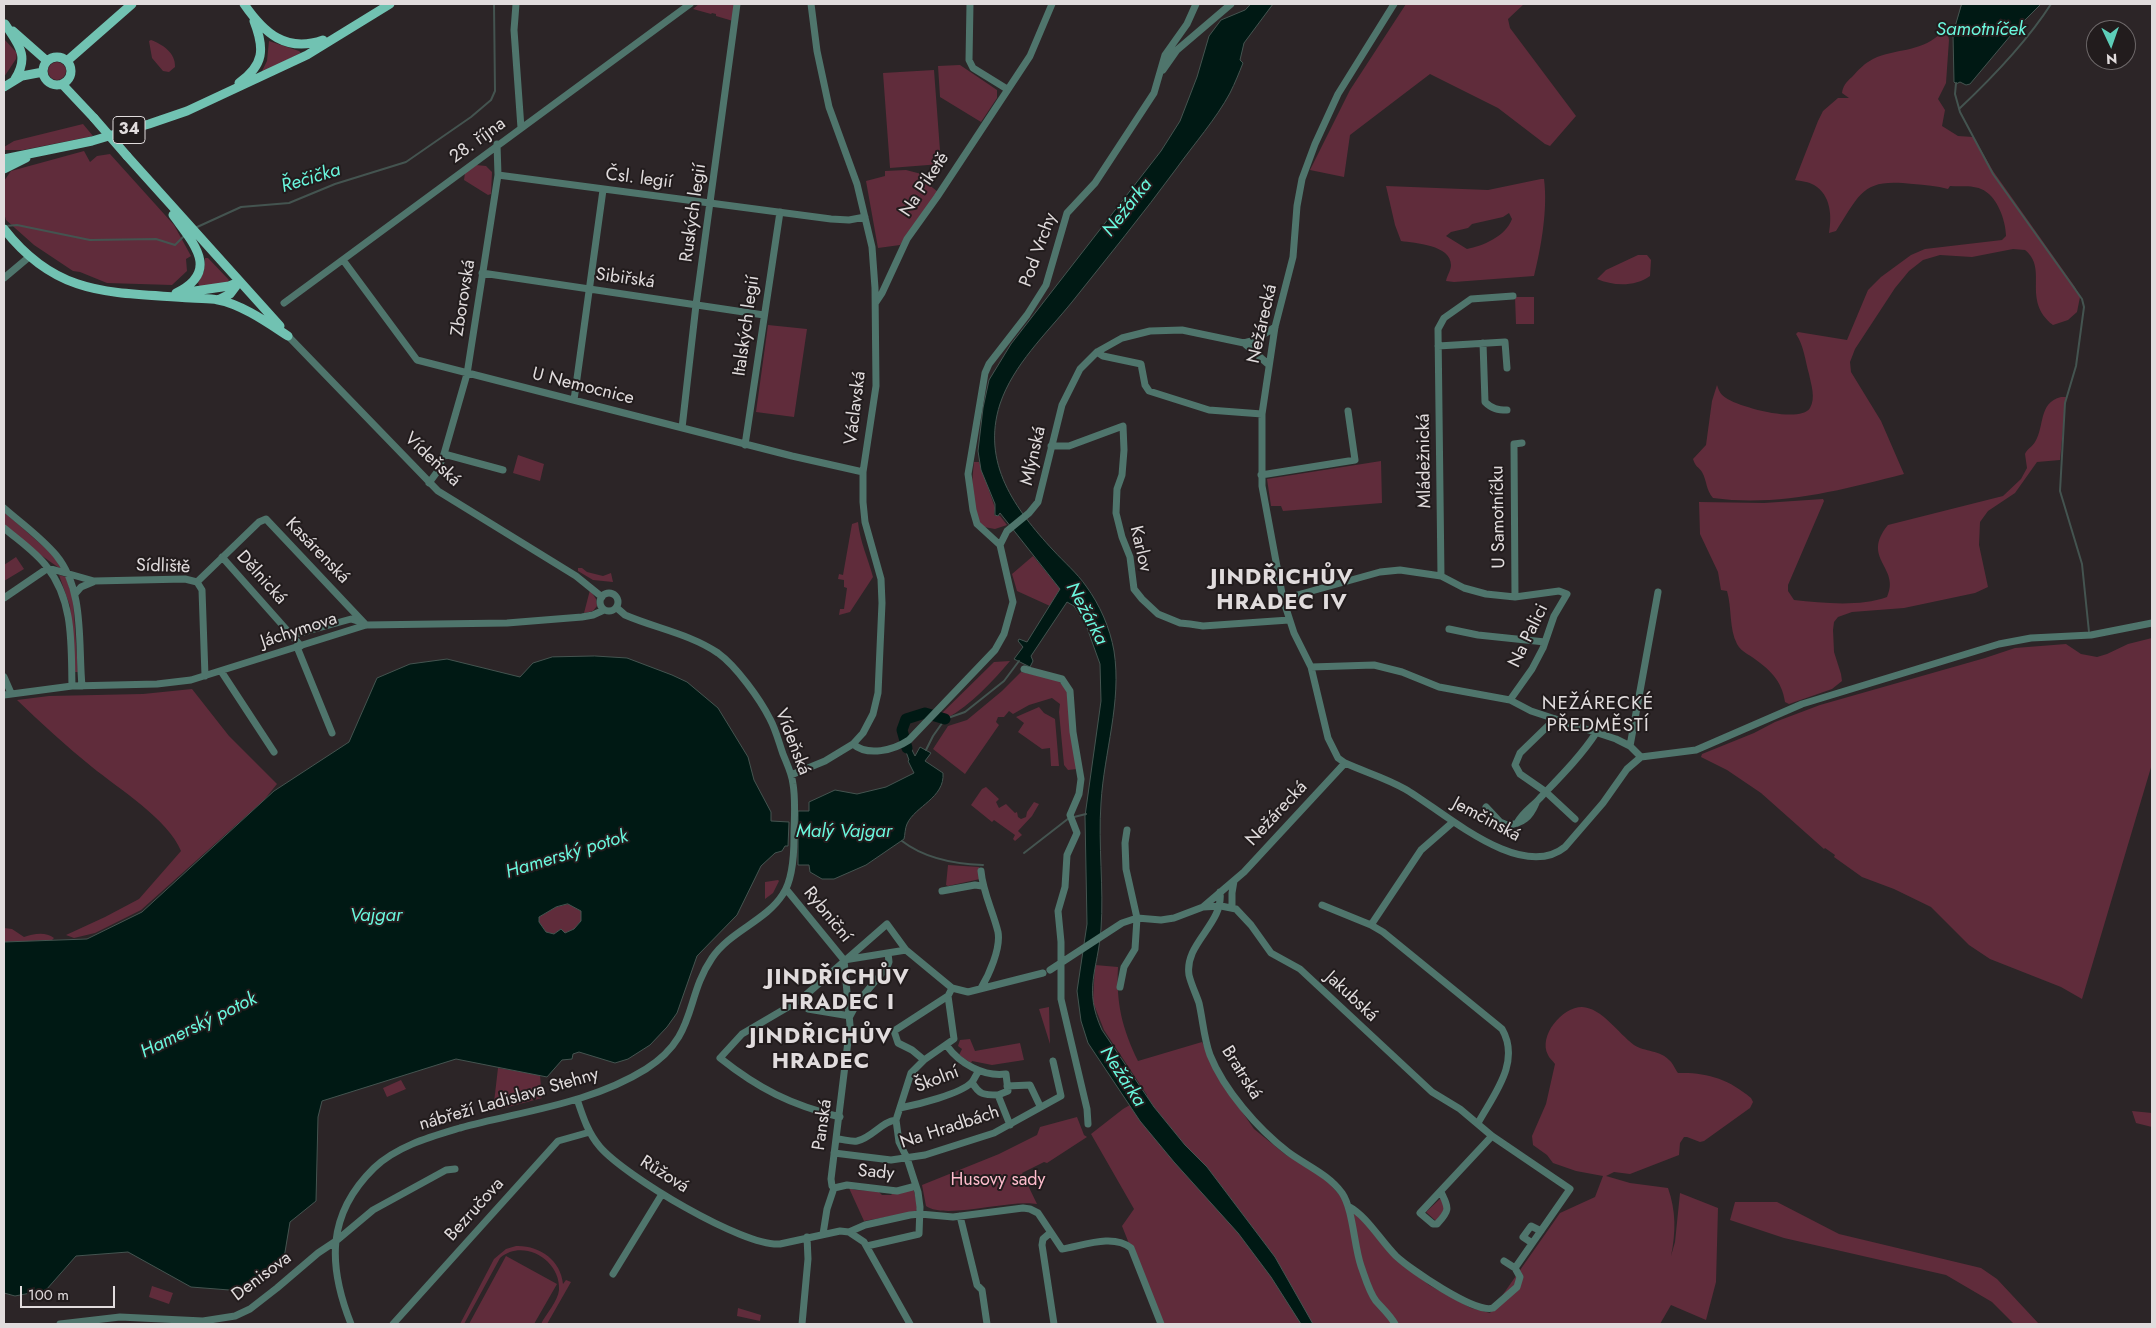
<!DOCTYPE html>
<meta charset="utf-8">
<style>
body{margin:0}
#map{position:relative;width:2156px;height:1328px;overflow:hidden;background:#2c2527;font-family:Jost,sans-serif}
canvas{display:block}
.frame{position:absolute;inset:0;border:5px solid #e1dcdd;pointer-events:none}
.north{position:absolute;left:2086px;top:20px;width:50px;height:50px;box-sizing:border-box;background:#221c1d;border:1px solid #6e696a;border-radius:50%;rotate:177deg;font-size:14px;font-weight:700;line-height:20px;text-align:center;color:#e1dcdd}
.north::after{content:'';display:block;margin:auto;width:18px;height:22px;background:#5dceb9;clip-path:polygon(50% 0,100% 100%,50% 72%,0 100%)}
.scale{position:absolute;left:20px;top:1286px;width:95px;height:22px;box-sizing:border-box;border:2px solid #e1dcdd;border-top:0;padding-left:6px;font-size:15px;line-height:18px;white-space:nowrap;color:#e1dcdd;-webkit-text-stroke:4px #221c1d;paint-order:stroke}
</style>
<div id="map">
<canvas width="2156" height="1328"></canvas>
<div class="frame"></div>
<div class="north">N</div>
<div class="scale">100 m</div>
</div>
<script>
const context = document.querySelector('canvas').getContext('2d');
context.lineJoin = 'round';
function fill(path, color) { context.fillStyle = color; context.fill(path, 'evenodd'); }
function trace(path, color, width, dash) { context.strokeStyle = color; context.lineWidth = width; context.lineCap = dash ? 'butt' : 'round'; context.setLineDash(dash || []); context.stroke(path); }
function write(font, color, halo, rows, align = 'center') {
  context.font = font + ' Jost,sans-serif'; context.lineWidth = 4; context.setLineDash([]); context.textBaseline = 'middle'; context.strokeStyle = halo; context.fillStyle = color; for (const [text, x, y, turn = 0] of rows) {
    context.save(); context.translate(x, y); context.rotate((+turn || 0) * Math.PI / 180); context.textAlign = isNaN(turn) ? turn : align; if (halo) context.strokeText(text, 0, 0); context.fillText(text, 0, 0); context.restore();
  }
}
const green = new Path2D(`
 M699,4h35l-1,17 -17,-5v-2l-4,-1 -1,1 -18,-5z
 M1406,4h118l-16,15 2,9 66,88 -26,30 -5,-2 -47,-36 -68,-34 -80,61 -6,42 -34,-7 40,-80z
 M1939,35h9l1,5 -3,43 -8,16 7,11 -3,16 16,10 15,1 3,4 17,30 82,116 5,10 -3,15 -9,8 -15,5c-32,-25 -4,-56 -28,-75l-12,-1 -41,8 -32,-2 -17,5 -14,11 -14,17 -40,61 -5,13 1,10 30,49 23,53c-62,16 -126,33 -191,24 -7,-8 -6,-17 -11,-26 -4,-6 -6,-4 -9,-13l13,-14 6,-44 5,-16c2,6 4,10 9,13 13,9 74,26 84,10 6,-10 1,-24 -1,-34 -4,-14 -5,-28 -13,-40l2,-2 49,8 21,-50 13,-13 30,-22 14,-6 77,-9 4,-4c0,-15 -9,-41 -25,-47 -9,-4 -22,-2 -31,-3l-2,3c-11,-3 -23,-4 -35,-5 -50,-6 -52,8 -77,47l-7,2c3,-17 2,-38 -15,-48 -5,-3 -13,-4 -19,-5l23,-59 5,-10 15,-13h11l-7,-5c1,-7 4,-11 10,-16 6,-7 13,-14 21,-18 23,-11 45,-6 66,-24z
 M4,39l13,14 -1,6 -12,18z
 M151,40c11,4 25,13 24,27l-6,5 -6,-1 -11,-13 -3,-17z
 M269,41l30,10 2,2 -40,20 6,-12z
 M48 71a9 9 0 1 1 18 0a9 9 0 1 1-18 0Z
 M960,65l37,25v8l-16,24 -41,-25 -2,-31z
 M934,70l7,94 -51,4 -7,-95z
 M83,124l10,12 -70,14h-19v-3l10,-6z
 M84,151l6,11 7,-6 13,-2 64,71 17,31 -5,3 1,12 -15,14 -65,-2 -27,-11 -7,-1 -39,-26 -28,-25 -2,-7v-32l7,-10z
 M476,165l10,1 6,6 -1,22 -3,1 -24,-15 1,-7z
 M906,170l27,7 -5,7 10,8 -38,53 -22,3 -12,-67 19,-5v-5z
 M1541,179h3c4,30 -3,69 -10,97l-80,6 -8,-1c1,-5 5,-11 5,-16 0,-20 -36,-22 -50,-24l-6,-16 -9,-39 102,4zM1509,213l3,6c-6,17 -29,27 -45,30l-21,-13 5,-4 17,-4 4,-4 31,-7z
 M1638,255h9l4,5 -1,16c-15,11 -37,10 -53,3l9,-9z
 M205,258h3l21,22 -2,3 -27,4 -2,-4 6,-12z
 M1515,297h19v27h-18z
 M768,325l39,4 -13,88 -38,-5z
 M2061,397h5l-6,63 -23,2 -22,31 -27,18 -8,11 -1,23 9,42 -13,6 -71,15 -52,4 -14,5 -4,5 -1,8 1,22 7,22 1,7 -10,8 -43,15 -4,-2c-3,-22 -16,-33 -33,-45 -6,-4 -12,-7 -15,-13 -8,-15 -5,-36 -10,-53l-6,-1 -3,-18 -18,-38 -1,-32 65,1 59,-4 1,2 -36,84v6l6,9c29,3 65,7 93,-3 14,-30 -27,-38 1,-72l115,-29 18,-17 6,-11 -2,-14c2,-5 7,-7 10,-12 10,-16 3,-39 26,-45z
 M518,455l26,9 -4,17 -27,-8z
 M1381,461l1,42 -99,8 -2,-5h-10l-4,-27z
 M974,462h5l16,46 -1,7 6,1 7,9 -12,4 -11,-2c-16,-15 -12,-44 -10,-65z
 M4,512l48,42 10,16 -27,-19 -31,-27z
 M858,522c2,20 10,36 15,55l-23,35 -11,3 1,-6h4l3,-21 -3,-1v-7l-6,-1 1,-5 4,1 9,-51z
 M1033,556l27,33 -10,17 -33,-15 -5,-17z
 M16,557l8,12 -20,12v-16z
 M578,568h4l5,4 16,4 8,-3 2,9 -20,-2 -15,-9z
 M59,575l7,2 7,22 5,73h-3l-5,-66z
 M590,590l6,9 1,7 -4,5 -9,2z
 M2152,638v126l-70,235 -21,-12 -71,-28 -21,-14 -38,-38 -37,-18 -32,-12 -28,-20 1,-2 -10,-7 -1,1 -63,-56 -34,-23 -26,-13 1,-3 52,-21 21,-11 45,-17 165,-47 30,-10 51,-4 15,10 16,3 10,-3 21,-10z
 M1010,661c-18,21 -39,44 -63,57l-8,-2 55,-54z
 M1021,672l37,8 10,12 9,77 -9,1 -4,-5 -5,-53 1,-8 -8,-6 -23,7 -16,9 -4,-3 -5,6h-6l-2,5 3,3 -34,49 -32,-25 15,-23 19,-6 35,-29z
 M192,689l37,47 48,48 -13,16 -123,110 -46,23 -21,5 -8,-3 39,-18 34,-18 42,-48c-13,-32 -62,-62 -89,-84 -26,-21 -51,-44 -75,-67l32,-4 94,-2z
 M1039,707l5,6 11,6 4,47h-8l-1,-18 -8,1 -24,-17 6,-9 -8,-6z
 M986,787l13,12 -3,3 3,6 7,-4 9,9 2,-1 1,5 3,2 5,-2 1,-5 7,-10 5,2 -7,12 -14,15 4,4 -7,6 -2,-2 2,-4 -21,-15 -2,2 -21,-17 11,-16z
 M948,865l31,2 1,12 -32,7 -2,-1z
 M778,880l1,1 -6,12 -8,6v-17z
 M568,904l13,7v10l-7,8 -9,4 -4,-4 -7,5 -8,-2 -7,-10v-5l17,-10z
 M4,928l8,1 12,8c9,-3 21,-6 30,1l-2,2 -48,2z
 M1095,965l23,2c-2,36 4,61 20,94l64,-19 27,51 25,36 32,26 24,12 16,13 71,79 32,26 42,23 19,5 70,-100 35,-16 8,-21 -27,-5 -23,-8 -6,-8 -14,-10 -1,-9 14,-32 9,-40c-2,-3 -6,-6 -7,-9 -10,-19 14,-48 34,-48 20,1 36,26 52,38 11,7 26,5 35,15 4,3 6,9 9,13 28,-1 51,6 73,25l2,4 -3,6 -46,33 -4,1 -13,-5h-3l-4,6 -1,12 -49,19 -16,-2 -8,4 24,7 38,5c8,23 8,44 3,68l4,-14 5,-49 38,15 -2,74 -10,38 -35,-15 -11,19h-499l-39,-98 12,-17 -43,-75 32,-25 24,-14 -43,-65 -11,-28z
 M1049,1007l1,37 -11,-35z
 M970,1039l5,12 45,-8 4,17 -32,5 -20,-4 -1,2 -12,-8 3,-6 -4,-3 2,-6z
 M498,1068l42,7 2,23 -49,13z
 M401,1080l5,9 -19,8 -4,-9z
 M2132,1111l20,2v14l-16,-4z
 M1077,1117l7,18 3,2 -40,26 -3,-1 -22,11 15,31c-28,-5 -91,16 -111,2l-4,-21 77,-31 38,-19 3,-8z
 M849,1188l6,2 23,1 4,4h9l2,-2 18,-4 3,2 4,17 -3,4 -51,9z
 M1441,1198l5,14 -10,9 -10,-9z
 M1735,1202h42l62,32 142,34 16,11 42,45h-25l-22,-22 -46,-27 -162,-37 -54,-18z
 M516,1246c23,-1 45,14 47,38l3,-4 5,2 -24,42h-6c5,-10 17,-23 18,-34 2,-30 -36,-52 -59,-32l-36,66h-4l34,-65 12,-10z
 M506,1256l51,28 -23,40h-65z
 M152,1286l21,7 -4,11 -20,-7z
 M738,1308l23,7 -1,6 -23,-5z`);
const water = new Path2D(`
 M1251,4h22l-29,39 -4,17 3,3c-4,10 -8,20 -13,30 -14,26 -36,51 -54,76 -33,45 -69,89 -104,133 -26,32 -59,63 -72,102 -19,59 15,105 53,146 11,12 24,23 33,36 14,19 24,42 28,65 8,51 -10,101 -13,152 -3,42 3,85 0,126 -3,41 -18,60 1,101l52,77 31,38 22,22 68,90 38,67h-12l-30,-47 -33,-44 -64,-71 -34,-41 -52,-78 -7,-22 -4,-30 10,-67 -2,-108 16,-115 -1,-37 -14,-39 -12,-19 -7,-4 -36,54 2,5 -3,6 -16,-8 9,-12 -5,-6 1,-2 8,3 33,-53 -60,-76 -2,3 -3,-1v-11l-14,-34 -3,-19 5,-43 6,-28 22,-36 150,-193 19,-30 17,-44 12,-41 12,-16 24,-10z
 M1962,4h79l-25,25 -46,55 -4,1 -6,-3 -4,2 -2,-2 -1,-48z
 M595,656l32,2 45,17 15,7 31,26 30,49 6,23 17,32v9l18,1 -1,24h-3l-3,5 -7,2 -14,13 -24,49 -40,41 -20,57 -10,14 -17,18 -22,14 -13,4 -36,-11 -6,2 -1,5 -10,1 -15,17 -91,-18 -134,42 -4,16 -2,84 -26,21 -6,36 -42,33 -51,-4 -63,-35 -52,4 -30,34 -31,6 -11,-3v-351l83,-3 55,-27 132,-121 75,-49 28,-64 33,-14 37,-5 73,18 13,-14 19,-6zM568,904l13,7v10l-7,8 -9,4 -4,-4 -7,5 -8,-2 -7,-10v-5l17,-10z
 M910,746l5,10 5,-9 11,6 -6,8 18,12c2,25 -28,33 -36,51 -2,4 -2,11 -3,15l-38,26 -32,14h-12l-12,-7 -1,-7h-11v-54h11v-9l26,-12 22,4 29,-7 28,-14 -6,-12 1,-1 -4,-11z`);
const stream = new Path2D(`
 M1956,83l-1,11 5,18 33,62 89,125 2,8 -8,59 -11,37 -5,88 22,73 7,68
 M1959,109c34,-32 67,-66 92,-105
 M6,226l11,-1 73,15 66,-1 19,6 10,-10
 M195,228l46,-21 48,-4 46,-19 71,-22 65,-45 20,-17 4,-9 -1,-87
 M926,750l7,-14 12,-17 20,-7 39,-31 15,-20
 M1074,817l12,-3
 M902,841c22,17 52,23 81,24
 M1024,853l45,-35`);
const river = new Path2D(`
 M907,748l-5,-18 4,-11 19,-6 20,6`);
const minor = new Path2D(`
 M516,4l-2,26 7,98
 M970,4l-1,56 4,8 34,21
 M1394,4l-56,90 -23,50 -13,35 -5,27 -4,51 -18,70 -13,87v72l21,113 11,34 17,34 17,71 10,20 7,5c20,9 41,15 60,26 38,22 116,94 160,58l38,-44 24,-34 14,-12 55,-7 106,-46 197,-60 32,-6 60,-3 61,-12
 M1163,70l14,-20 54,-46
 M498,175l333,44 18,1 16,-3
 M343,260l74,100 375,96 71,16
 M482,273l282,42
 M4,278l25,-21
 M876,302l6,-9 25,-54 30,-42 93,-141 22,-52
 M284,303l406,-299
 M288,336l150,155 138,85 26,21
 M1244,343l25,22
 M1483,343l2,59c7,7 13,8 22,8
 M1438,346l67,-4 2,26
 M1097,352l6,4 38,8 4,21 4,6 60,19 53,4
 M574,400l29,-210
 M682,428l14,-123 41,-301
 M745,445l35,-233
 M1051,446h18l54,-20 1,24 -2,25 -5,14 -1,24 6,24 8,20 4,32 8,10 16,15 22,9 10,1 13,2 86,-6
 M444,454l59,16
 M1261,475l94,-15 -7,-49
 M429,483l8,-11 7,-18 23,-80 31,-199 -1,-31
 M4,508c17,15 37,29 52,47 29,35 22,88 26,131
 M4,528c14,12 32,24 43,39 27,34 24,79 25,119
 M1000,545l-23,-21 -4,-14 -5,-36 17,-101 4,-9 38,-49 19,-30 21,-72 28,-30 59,-90 11,-38 22,-31 9,-20
 M222,557l79,89
 M1441,576l-3,-247 6,-11 27,-19 42,-3
 M197,582l62,-60 7,-3 100,106
 M600 602a9 9 0 1 1 18 0a9 9 0 1 1-18 0Z
 M75,594l6,-7 12,-5
 M1515,597l-1,-153 8,-1
 M4,598l44,-30 46,13 91,-2 12,3 5,8 3,86
 M1283,599l97,-27 20,-2 41,6 23,12 22,6 29,3 44,-6 8,3 -13,22 -11,32 -11,21 -22,31
 M1449,629l29,6 67,7
 M293,635l58,-16 13,4
 M297,647l35,86
 M1311,667l63,-2 28,7 37,15 71,13 21,11 85,28 14,7 11,11
 M1024,669l38,10 8,12 3,41 8,47 -2,15 -9,21 7,18 -10,22 -2,32 -7,24 3,31v57l26,110 1,15
 M221,671l53,81
 M4,677l7,16
 M4,695l68,-9 85,-2 34,-4 175,-55 141,-2 75,-6 11,-2 11,-5
 M1555,719l-35,34 -5,12 5,9 26,18 29,27
 M853,744c15,13 41,6 56,-4l86,-90 9,-16 9,-32 -13,-57 7,-14 22,-18 9,-11 24,-97 18,-36 17,-17 25,-14 28,-7 32,-1 62,13 11,-3 20,-13
 M1630,746l28,-154
 M791,775l34,-14 28,-17 10,-11 10,-19 5,-21 4,-90 -1,-24 -16,-57 -2,-20v-30l13,-86 -1,-98 -3,-41 -15,-63 -28,-77 -12,-56 -6,-47
 M1486,807l14,15 7,3c16,-1 23,-8 29,-22
 M1517,823c6,-11 15,-16 23,-25 20,-21 41,-42 56,-65
 M981,871c2,22 12,40 17,61 3,16 -9,43 -17,56
 M786,889l58,71 6,65 -19,154 1,7 2,2 -7,21 -4,25
 M942,891l33,-6 7,1
 M1220,892c4,32 -36,51 -31,83 2,9 7,19 10,28 4,18 5,36 11,52 14,35 48,74 78,97 19,14 40,22 54,41 11,16 12,53 19,73 4,11 8,26 15,35 7,8 14,14 19,23
 M1322,905l49,20 12,7 119,97c19,33 -8,65 -24,94
 M1203,907l18,-1 15,3 15,16 20,28 29,16 132,123 28,17 32,27 78,53 -55,79 -11,-7
 M1232,907v-14l2,-12
 M1371,925l50,-75 32,-28
 M844,960l62,-10
 M1050,970l72,-47 15,-5 24,2 13,-2 29,-11 41,-35 101,-109
 M1120,987l4,-20 11,-18 2,-31 -11,-49 -1,-26 2,-13
 M800,1000l8,9 42,7
 M850,1016l7,-13 30,-36 2,-5 -1,-9
 M947,1046c13,18 37,31 59,28l2,17 -10,4 12,30
 M924,1060l-12,-10 -14,-7 -4,-12 54,-35
 M972,1082c7,13 12,13 26,13
 M1007,1086l23,-1 10,21
 M577,1099c6,18 11,34 23,48 25,29 143,100 180,97l60,-13 9,1 15,10 46,82
 M900,1108c16,-3 61,-14 72,-26 2,-2 4,-7 6,-10
 M840,1117c-49,-12 -81,-28 -120,-59l22,-24 58,-34 87,-76 19,26 46,38 16,4 75,-19
 M837,1139c6,0 14,3 20,2 15,-3 25,-20 39,-21
 M834,1153l57,7 34,-5 69,-22 67,-37 -8,-35
 M834,1188l13,-3 50,6 19,-5
 M1441,1192c8,17 9,18 -4,32h-4l-13,-11 72,-77
 M1348,1206c19,10 32,34 48,50 14,13 79,58 97,52l24,-21 3,-10 -5,-9
 M960,1216l17,69 5,5 5,34
 M849,1232l16,-7 45,-10 10,-1 33,3 70,-9 7,1 8,4 24,36c20,-3 51,-16 69,-1l30,76
 M1050,1233l-7,6 -1,6 12,79
 M1532,1243l-9,-6 8,-11 10,5
 M867,1246l52,-12 1,-27 -2,-15 -11,-34 -8,-16 -3,-22 15,-47 13,-13 30,-21 -6,-43 4,-8
 M613,1274l49,-80
 M60,1324l60,-7 83,4 32,-5 15,-7 27,-21 41,-35 18,-12 37,-31 73,-40 9,-1
 M351,1324c-23,-58 -25,-109 23,-156 23,-22 56,-31 86,-40 62,-17 130,-24 186,-59 52,-33 38,-70 66,-111 18,-27 54,-37 71,-64 10,-15 11,-39 11,-57 0,-17 2,-36 -1,-53 -1,-10 -6,-20 -10,-30 -4,-11 -7,-24 -13,-35 -10,-20 -34,-53 -52,-66 -28,-19 -63,-25 -93,-38l-8,-7
 M393,1324l165,-183 32,-9
 M802,1324l6,-65 -1,-22`);
const major = new Path2D(`
 M244,4c20,29 42,49 79,36
 M5,24c13,20 25,32 10,55
 M13,31l34,30
 M43 71a14 14 0 1 1 28 0a14 14 0 1 1-28 0Z
 M67,61l65,-57
 M239,83c25,-18 26,-34 15,-62
 M62,84l32,34
 M4,87l18,-11 21,-4
 M127,156l153,170
 M4,159l88,-18 57,-17 38,-13 120,-56 83,-51
 M4,169l22,-11
 M173,215c20,28 48,56 3,78
 M4,229c54,69 108,63 187,69 9,1 18,0 27,2 23,4 50,23 70,36
 M181,293l48,-7 10,-4
 M218,300l12,-6 9,-12`);
const majorBridge = new Path2D(`
 M94,118l33,38`);
const shields = [
 [129,130,32]
];
const shieldNames = [
 ["34",129,130]
];
const streetNames = [
 ["28. října",478,141,-36],
 ["Čsl. legií",639,179,7],
 ["Na Piketě",925,185,-56],
 ["Ruských legií",694,213,-82],
 ["Pod Vrchy",1039,250,-70],
 ["Sibiřská",625,279,8],
 ["Zborovská",464,298,-81],
 ["Nežárecká",1263,324,-77],
 ["Italských legií",747,326,-82],
 ["U Nemocnice",583,387,14],
 ["Václavská",856,408,-83],
 ["Mlýnská",1034,456,-77],
 ["Vídeňská",432,460,43],
 ["Mládežnická",1425,461,-91],
 ["U Samotníčku",1499,517,-91],
 ["Karlov",1140,549,77],
 ["Kasárenská",317,551,46],
 ["Sídliště",163,567,2],
 ["Dělnická",261,578,48],
 ["Jáchymova",299,631,-18],
 ["Na Palici",1529,636,-64],
 ["Vídeňská",792,742,69],
 ["Nežárecká",1277,814,-47],
 ["Jemčinská",1486,820,28],
 ["Rybniční",827,915,51],
 ["Jakubská",1351,997,43],
 ["Bratrská",1241,1073,58],
 ["Školní",937,1080,-21],
 ["nábřeží Ladislava Stehny",509,1100,-16],
 ["Panská",823,1125,-82],
 ["Na Hradbách",950,1128,-18],
 ["Sady",876,1173,5],
 ["Růžová",664,1175,32],
 ["Bezručova",475,1210,-48],
 ["Denisova",262,1277,-37]
];
const parkNames = [
 ["Husovy sady",998,1181]
];
const waterNames = [
 ["Samotníček",1981,30],
 ["Řečička",311,179,-17],
 ["Nežárka",1128,208,-52],
 ["Nežárka",1086,614,62],
 ["Malý Vajgar",844,832],
 ["Hamerský potok",567,855,-17],
 ["Vajgar",376,916],
 ["Hamerský potok",199,1026,-26],
 ["Nežárka",1122,1077,57]
];
const neighbourhoodNames = [
 ["NEŽÁRECKÉ",1598,704],
 ["PŘEDMĚSTÍ",1598,726]
];
const districtNames = [
 ["JINDŘICHŮV",1282,579],
 ["HRADEC IV",1282,604],
 ["JINDŘICHŮV",838,979],
 ["HRADEC I",838,1004],
 ["JINDŘICHŮV",821,1038],
 ["HRADEC",821,1063]
];
fill(green, '#602c3b');
fill(water, '#001914');
trace(water, '#445450', 1);
trace(stream, '#445450', 2);
trace(river, '#001914', 11);
trace(minor, '#4f756c', 7);
trace(major, '#71c2b2', 9);
trace(majorBridge, '#71c2b2', 9);
for (const [x, y, w] of shields) { const box = new Path2D(); box.roundRect(x - w / 2, y - 13.5, w, 27, 4); context.fillStyle = '#221c1d'; context.fill(box); trace(box, '#e1dcdd', 1); }
write('bold 16px', '#e1dcdd', null, shieldNames);
write('18px', '#e1dcdd', '#221c1d', streetNames);
write('18px', '#fdbccc', '#221c1d', parkNames);
write('italic 19px', '#6af8de', '#221c1d', waterNames);
context.letterSpacing = '1px';
write('19px', '#e1dcdd', '#221c1d', neighbourhoodNames);
context.letterSpacing = '0px';
context.letterSpacing = '1px';
write('bold 22px', '#e1dcdd', '#221c1d', districtNames);
context.letterSpacing = '0px';
</script>
